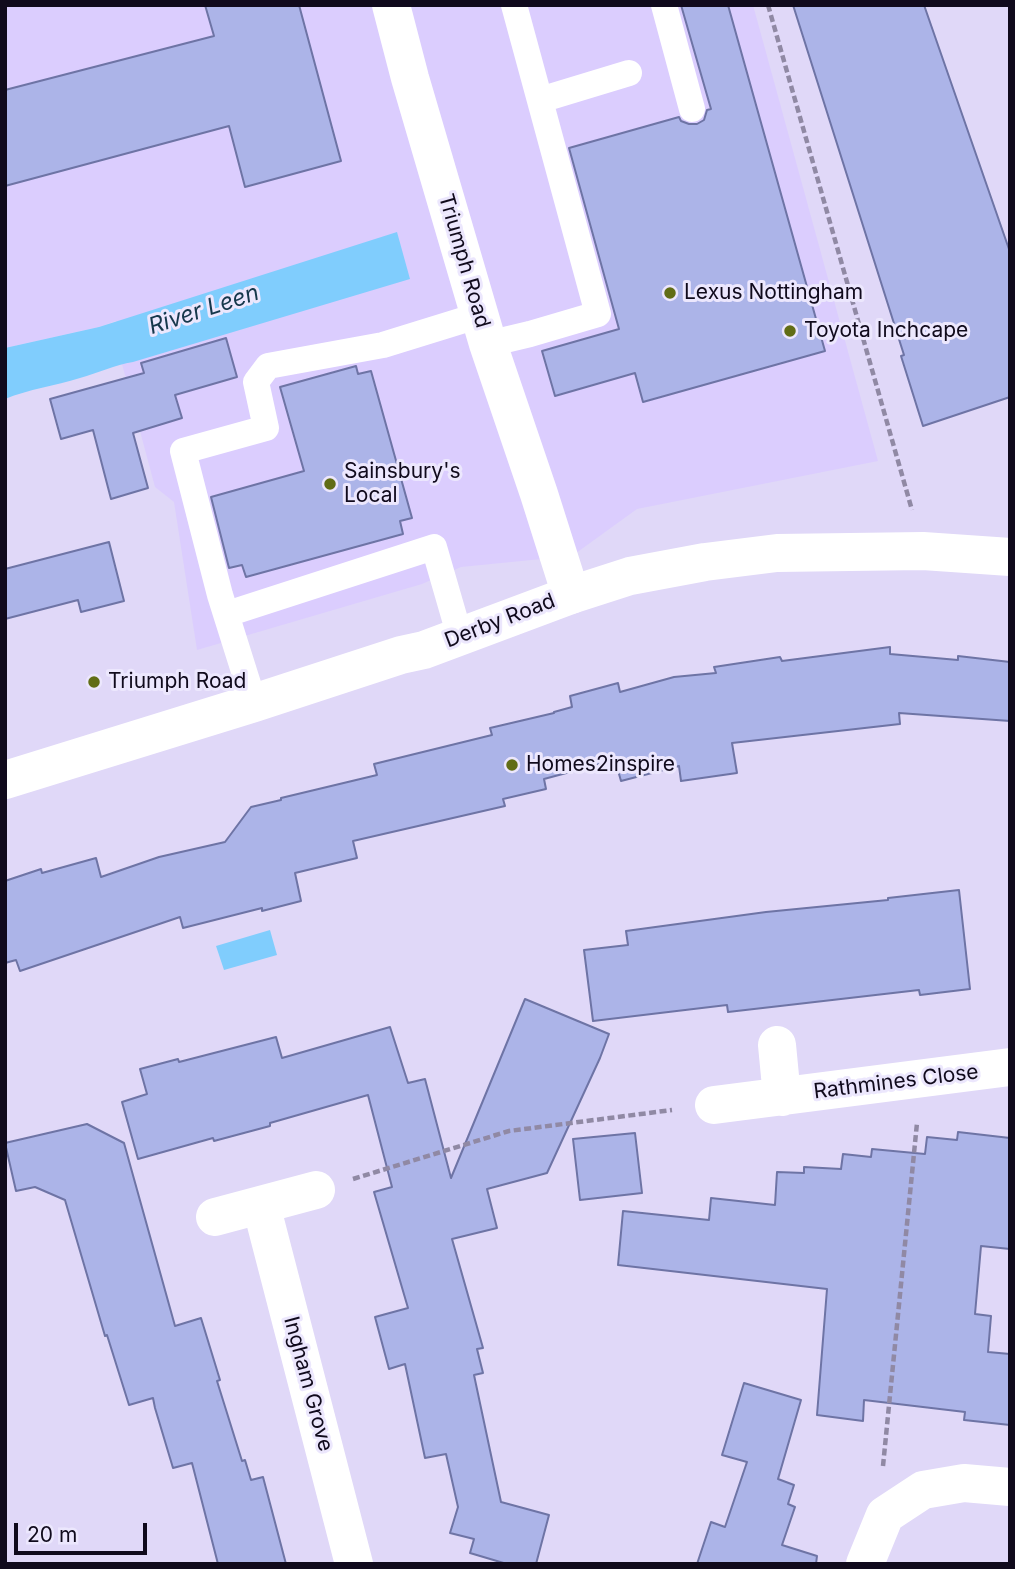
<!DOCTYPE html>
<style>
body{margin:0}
#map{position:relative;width:1015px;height:1569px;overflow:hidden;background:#e0d8f8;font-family:Inter,sans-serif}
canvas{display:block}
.frame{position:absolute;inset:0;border:7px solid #100a1c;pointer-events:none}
.scale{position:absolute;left:14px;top:1523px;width:133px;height:32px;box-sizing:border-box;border:4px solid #100a1c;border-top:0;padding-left:9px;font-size:21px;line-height:24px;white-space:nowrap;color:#100a1c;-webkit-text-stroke:5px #ece7fd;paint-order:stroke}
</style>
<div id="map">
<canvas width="1015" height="1569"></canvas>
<div class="frame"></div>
<div class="scale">20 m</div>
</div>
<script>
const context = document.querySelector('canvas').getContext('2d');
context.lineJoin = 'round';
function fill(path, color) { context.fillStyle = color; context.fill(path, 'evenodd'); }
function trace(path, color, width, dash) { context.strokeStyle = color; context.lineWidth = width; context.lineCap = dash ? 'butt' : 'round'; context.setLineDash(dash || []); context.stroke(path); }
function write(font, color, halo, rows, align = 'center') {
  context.font = font + ' Inter,sans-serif'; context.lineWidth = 6; context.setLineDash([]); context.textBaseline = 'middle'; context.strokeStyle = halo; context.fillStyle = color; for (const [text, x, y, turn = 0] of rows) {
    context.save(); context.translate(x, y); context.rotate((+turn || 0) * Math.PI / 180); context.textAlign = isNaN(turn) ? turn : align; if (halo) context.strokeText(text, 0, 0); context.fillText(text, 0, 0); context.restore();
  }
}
const built = new Path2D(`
 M5,5h748l125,456 -241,48 -65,47 -111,11 -39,17 -225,66 -23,-148 -19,-15 -33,-123 -6,-43 -17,6 -94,21z`);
const water = new Path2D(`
 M397,232l13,47 -277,83c-18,3 -35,11 -53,16 -25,8 -51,11 -75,21v-51l94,-21z
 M270,930l7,25 -53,15 -8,-24z`);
const building = new Path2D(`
 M205,5h94l42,156 -96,26 -16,-61 -224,60v-96l209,-54z
 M681,5h47l97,346 -182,51 -8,-29 -80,23 -13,-45 77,-22 -50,-181 110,-31 2,4 8,3h8l7,-4 3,-10 4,-1z
 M793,5h131l86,247v145l-87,29 -22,-70 3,-1z
 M226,338l11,39 -62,18 7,23 -49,15 15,55 -37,11 -18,-69 -32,9 -11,-40 94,-26 -3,-10z
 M356,366l2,8 13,-3 41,147 -12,3 3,13 -157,43 -4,-12 -13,3 -18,-71 93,-26 -24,-84z
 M109,542l15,59 -43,11 -3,-12 -73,19v-50z
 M890,647v7l68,6v-4l52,6v59l-111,-8 1,11 -168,19 5,30 -56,8 -2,-15 -58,15 -6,-21 -71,19 2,10 -43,10 2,7 -152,35 4,17 -62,15 6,28 -39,10v-3l-79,20 -3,-11 -160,54 -4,-11 -11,3v-82l36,-12 1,4 54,-15 5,19 58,-20 66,-15 26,-35 30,-7v-2l96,-23 -3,-11 118,-29 -2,-7 64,-15v-1l18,-5 -2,-11 48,-13 2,9 54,-15 42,-4 -2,-6 66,-10 2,4z
 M959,890l11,99 -50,6 -1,-5 -191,22 -1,-7 -134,16 -9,-71 44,-5 -2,-14 140,-19 122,-12v-2z
 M525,999l84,35 -9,24 -53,115 -60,16 10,39 -45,11 31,109 -6,1 6,24 -9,2 27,127 48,13 -13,49h-29l-37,-11 4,-14 -24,-6 8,-26 -12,-53 -21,4 -20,-94 -16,5 -14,-52 33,-9 -34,-116 18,-5 -24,-92 -98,28v3l-56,15 -1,-3 -75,21 -16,-57 25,-8 -7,-25 38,-10 1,3 97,-25 6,21 108,-31 18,56 17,-4 26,99z
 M87,1124l37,19 51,183 26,-8 19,62 -3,1 25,80 3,-1 6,20 12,-3 23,87h-68l-26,-101 -19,5 -18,-60 -2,-10 -24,7 -22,-70 -2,1 -40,-136 -30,-13 -19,4 -11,-48z
 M958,1132l52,6v111l-29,-3 -6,68 16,2 -3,36 22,2v71l-46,-5 1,-8 -101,-12 -1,21 -46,-6 10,-126 -209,-24 5,-54 86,9 2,-22 64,7 2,-33 27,1v-6l37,2 2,-15 28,3 1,-8 53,5 2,-17 30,3z
 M635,1133l7,60 -62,7 -7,-61z
 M744,1383l57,17 -23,79 16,6 -6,19 7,3 -13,38 35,11 -1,8h-119l14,-42 14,5 22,-65 -25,-7z`);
const path = new Path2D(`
 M768,5l144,505
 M353,1179l156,-48 163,-21
 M883,1466l34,-343`);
const service = new Path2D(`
 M664,5l28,104
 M540,100l89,-27
 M488,344l42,-10 68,-20 -84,-309
 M227,614l207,-67 26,90
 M254,703l-34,-108 -37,-144 83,-23 -10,-46 12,-16 115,-21 97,-30`);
const minor = new Path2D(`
 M777,1045l5,52
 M714,1105l296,-38
 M261,1205l93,359
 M215,1217l101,-27
 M865,1564l20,-49 38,-25 41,-7 46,4`);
const tertiary = new Path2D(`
 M391,5l19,73 78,266 51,150 32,101`);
const primary = new Path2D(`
 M5,780l249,-77 147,-48 23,-5 147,-55 59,-19 75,-14 72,-9 146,-2 87,6`);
const markers = [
 [670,293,7,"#616d16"],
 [790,331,7,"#616d16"],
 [330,484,7,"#616d16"],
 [94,682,7,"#616d16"],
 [512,765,7,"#616d16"]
];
const streetNames = [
 ["Triumph Road",464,261,74],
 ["Derby Road",500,621,-21],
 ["Rathmines Close",896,1082,-7],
 ["Ingham Grove",308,1384,75]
];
const poiNames = [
 ["Lexus Nottingham",684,293],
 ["Toyota Inchcape",804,331],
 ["Sainsbury's",344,472],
 ["Local",344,496],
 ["Triumph Road",108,682],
 ["Homes2inspire",526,765]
];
const waterNames = [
 ["River Leen",204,310,-18]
];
fill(built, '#dbcdfe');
fill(water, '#80cdfd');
fill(building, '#acb4e8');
trace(building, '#6e74a5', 2);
trace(path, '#9089a4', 4.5, [7, 3.5]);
trace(service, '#fff', 26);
trace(minor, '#fff', 38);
trace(tertiary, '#fff', 38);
trace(primary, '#fff', 38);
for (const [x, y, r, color] of markers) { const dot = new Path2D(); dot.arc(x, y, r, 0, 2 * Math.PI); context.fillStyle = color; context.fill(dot); trace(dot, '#ece7fd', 2.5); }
write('21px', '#100a1c', '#ece7fd', streetNames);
write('21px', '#100a1c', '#ece7fd', poiNames, 'left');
write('italic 23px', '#16384c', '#ece7fd', waterNames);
</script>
